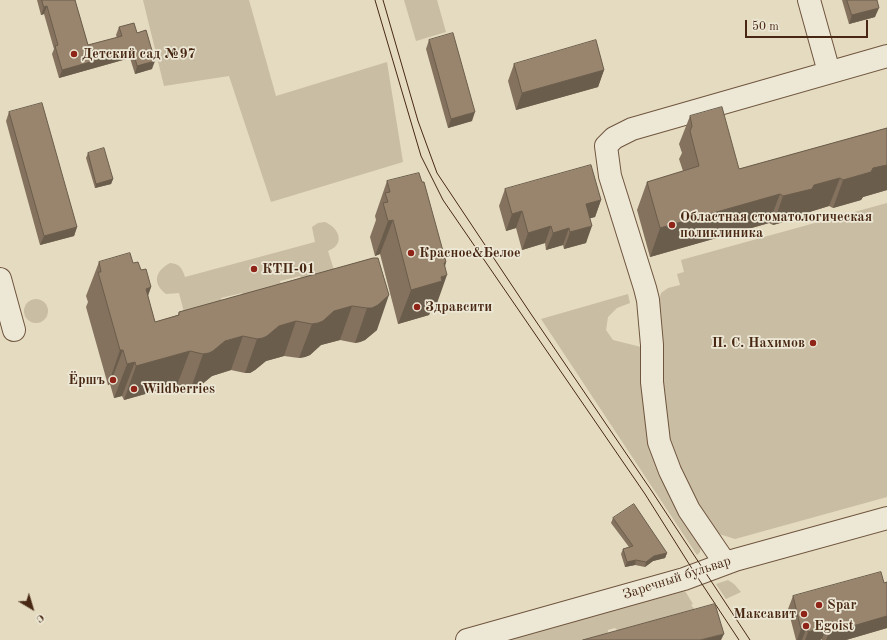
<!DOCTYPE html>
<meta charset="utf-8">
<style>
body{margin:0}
#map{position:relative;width:887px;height:640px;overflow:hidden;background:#e4dbc0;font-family:"Old Standard TT",serif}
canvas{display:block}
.north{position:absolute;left:12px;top:588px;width:40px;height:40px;-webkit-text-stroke:3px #ede8d6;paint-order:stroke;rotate:142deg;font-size:11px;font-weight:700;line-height:16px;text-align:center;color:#482813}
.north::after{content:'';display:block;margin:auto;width:14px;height:18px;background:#482813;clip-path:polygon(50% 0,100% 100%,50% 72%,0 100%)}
.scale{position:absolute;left:745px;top:20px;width:123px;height:18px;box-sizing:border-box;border:2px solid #482813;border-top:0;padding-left:5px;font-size:12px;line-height:14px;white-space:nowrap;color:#482813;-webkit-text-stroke:3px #ede8d6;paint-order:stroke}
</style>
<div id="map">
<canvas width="887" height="640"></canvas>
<div class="north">С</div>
<div class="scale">50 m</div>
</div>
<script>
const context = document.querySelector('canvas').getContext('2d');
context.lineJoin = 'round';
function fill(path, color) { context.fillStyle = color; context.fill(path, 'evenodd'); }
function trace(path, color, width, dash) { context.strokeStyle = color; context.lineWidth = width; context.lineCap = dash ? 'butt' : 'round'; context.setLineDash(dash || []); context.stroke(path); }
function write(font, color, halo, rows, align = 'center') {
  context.font = font + ' "Old Standard TT",serif'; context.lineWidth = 3.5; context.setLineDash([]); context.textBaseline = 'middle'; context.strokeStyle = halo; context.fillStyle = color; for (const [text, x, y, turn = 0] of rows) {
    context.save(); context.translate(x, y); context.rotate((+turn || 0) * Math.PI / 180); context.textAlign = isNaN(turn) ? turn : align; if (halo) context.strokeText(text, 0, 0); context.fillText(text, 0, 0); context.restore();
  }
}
const green = new Path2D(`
 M143,0h106l27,96 111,-34 16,100 -132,40 -42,-126 -65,10z
 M404,0h33l9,32 -30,9z
 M887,203v294l-152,42 -19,-6 -28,-45 -20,-49 -4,-22 -7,-106 4,-18 7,-5 12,-3 -3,-11 7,-2 -3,-12z
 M325,222c14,6 21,22 3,29l6,19 -33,10 -1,-4 -20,5 1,4 -38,11 -1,-3 -21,5 1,3 -38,11 -5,-19 -13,1c-14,-11 -11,-23 4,-31 10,1 12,5 15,14l130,-35 -3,-15 6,-4z
 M628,294l2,9 -13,5 -9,9 -2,13 7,10 28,7 7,81 22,65 31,54 -1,5 -3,3 -156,-236z
 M24 311a12 12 0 1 1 24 0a12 12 0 1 1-24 0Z
 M728,580l6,4 7,8 -15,7 -10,-15z
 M685,591l8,13 -2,1 11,13 -74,22 -13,-12 -7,2 -1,10h-101z`);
const minor = new Path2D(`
 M809,0l20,72
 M0,279l14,51
 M725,563l-36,-53 -19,-39 -11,-29 -7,-60v-37l-4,-45 -3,-12 -35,-112 -4,-30 8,-8 18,-9 255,-73
 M467,640l217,-61 51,-19 152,-42`);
const tram = new Path2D(`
 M375,0l46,156 22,44 202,294 51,81 43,65
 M383,0l35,121 19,52 94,141 120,176 99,150`);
const wall = new Path2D(`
 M37,0h38l13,45 29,-7 -1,-3 3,-8 18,6 15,36 -17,5 -5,-16 -71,20 -7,-24 2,-5 -10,-35 -3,1z
 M842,0h35l-2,17 -26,7z
 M429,40l43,81 -24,7 -22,-79z
 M514,64l90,6 -6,17 -82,23 -8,-29z
 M9,112l68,115 -3,9 -34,9 -34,-124z
 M690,116l49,53 148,-41v62l-24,7 -2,3 -28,8 -4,-2 -26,8 -2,3 -28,8 -4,-2 -119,34 -13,-47 10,-28 36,-11 -4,-12 3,-6 -3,-9z
 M88,153l25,26 -2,5 -16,4 -9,-30z
 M387,181l35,1 24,80 -11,47 -4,1 -2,5 -31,9 -18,-70 -5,2 -5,-19 6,-17 -1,-4z
 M505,189l96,11 -6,17 -5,1 -4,25 -22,6 -1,-4 -17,5 -1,-7 -23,7 -6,-22 -10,3 -7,-25z
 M373,258l4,72 -12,10 -5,2 -5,1 -15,-3 -19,5 -11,10 -5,2 -6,1 -15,-2 -18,5 -11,9 -5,3h-5l-14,-3 -19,6 -11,9 -5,3h-5l-14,-3 -53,15 -2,-4 -8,2 -4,-14 -2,1 -22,-78 2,-5 -2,-6 13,-34 34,1 8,7 10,17 -3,9 7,26 23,-7 1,-3z
 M613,518l54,35 -2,5 -12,3 -8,6 -10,-2 -10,2 -4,-13 2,-5 6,-2 -18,-24z
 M793,596l94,32 -41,12h-24v-1l-2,1h-24l-8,-31z`);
const shadedWall = new Path2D(`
 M47,6l-3,8 -3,1 3,-8z
 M879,8l-4,9 -26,7 3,-9z
 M133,50l-3,8 -71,20 3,-8z
 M155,61l-3,8 -17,5 2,-8z
 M604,70l-6,17 -82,23 6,-17z
 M475,112l-3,9 -24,7 3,-9z
 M887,165v25l-24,7 -2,3 -28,8 10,-28 30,-12z
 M840,178l-11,28 -26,8 -2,3 -28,8 10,-29 31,-11z
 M113,179l-2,5 -16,4 1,-4z
 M780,194l-11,29 -119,34 10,-29z
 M601,200l-6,17 -15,4 6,-17z
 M522,211l-6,17 -10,3 6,-17z
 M393,220l-13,34 -5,2 13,-35z
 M551,226l-6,17 -23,7 6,-17z
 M592,226l-6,17 -22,6 6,-17z
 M77,227l-3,9 -34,9 4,-9z
 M569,228l-6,17 -17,5 7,-17z
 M446,262l-5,15 6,-2 -12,34 -4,1 -2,5 -31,9 13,-34 33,-27z
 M151,287l-13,35 8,-33z
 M389,295l-12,35 -12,10 -5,2 -5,1 12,-35z
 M352,306l-12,34 -19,5 -11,10 -5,2 -6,1 13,-34 22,-13z
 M296,321l-12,35 -18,5 -11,9 -5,3h-5l12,-34 22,-13z
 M243,336l-12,34 -19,6 -11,9 -5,3h-5l12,-34 22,-13z
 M120,350h3l-13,34 -2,1z
 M190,351l-13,34 -53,15 12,-34z
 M135,362l-13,34 -8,2 13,-34z
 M667,553l-2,5 -12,3 -8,6 1,-5 8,-6z
 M636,560l-1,5 -10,2 2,-5z
 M887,610v18l-41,12h-20l3,-7z
 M827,626l-5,13 -2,1h-15l3,-8z
 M807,627l-5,13h-5l4,-11z
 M724,634l-3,6h-21z`);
const building = new Path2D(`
 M42,0h33l13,45 34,-9 -3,-9 15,-4 3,10 9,-3 9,31 -18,5 -4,-16 -71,20 -7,-24 3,-1 -11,-39 -3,1z
 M847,0h30l2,8 -27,7z
 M453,33l22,79 -24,7 -22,-79z
 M596,40l8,30 -82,23 -8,-29z
 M42,103l35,124 -33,9 -35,-124z
 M722,107l17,62 148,-41v37l-14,3 -2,4 -28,8 -3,-2 -26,7 -2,4 -29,7 -3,-2 -120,34 -13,-46 52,-16 -9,-35 2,-5 -2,-10z
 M104,148l9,31 -17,5 -8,-31z
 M591,165l10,35 -15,4 6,22 -22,6 -1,-4 -16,5 -2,-7 -23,7 -6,-22 -10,3 -7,-25z
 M419,173l3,9h2l22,80 -2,1 3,12 -6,2 1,4 -31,9 -18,-70 -5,1 -5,-18 5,-1 -3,-9 5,-1 -3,-11z
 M130,253l3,10 5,-1 3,8 5,-1 5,18 -5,2 9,33 24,-7v-3l194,-54h5l11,37 -11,10 -6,3h-5l-15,-2 -18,5 -11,10 -5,2 -6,1 -16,-3 -17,5 -12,10 -4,2 -6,1 -14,-3 -18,5 -12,10 -4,2 -6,1 -13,-3 -54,15 -1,-4 -8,2 -4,-14h-3l-22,-78h3l-2,-10z
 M634,504l33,49 -13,3 -8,6 -10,-2 -9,2 -4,-13 10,-3 -20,-28z
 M881,572l3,11 3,-1v34l-58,17 -2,-7 -19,6 -1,-5 -6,2 -8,-33z
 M715,604l9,30 -24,6h-117z`);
const markers = [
 [74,54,4,"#8f2418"],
 [672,225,4,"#8f2418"],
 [411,253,4,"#8f2418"],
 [254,269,4,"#8f2418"],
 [417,307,4,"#8f2418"],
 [813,343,4,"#8f2418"],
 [113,380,4,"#8f2418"],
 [134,389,4,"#8f2418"],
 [819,605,4,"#8f2418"],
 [804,614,4,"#8f2418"],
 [806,626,4,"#8f2418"]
];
const poiNames = [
 ["Детский сад №97",82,54],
 ["Областная стоматологическая",680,217],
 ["поликлиника",680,233],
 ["Красное&Белое",419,253],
 ["КТП-01",262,269],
 ["Здравсити",425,307],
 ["П. С. Нахимов",805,343,"right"],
 ["Ёршъ",105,380,"right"],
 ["Wildberries",142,389],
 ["Spar",827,605],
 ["Максавит",796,614,"right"],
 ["Egoist",814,626]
];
const streetNames = [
 ["Заречный бульвар",677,578,-18]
];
fill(green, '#c9bda3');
trace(minor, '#6f553e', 24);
trace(minor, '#ede8d6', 22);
trace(tram, '#482813', 1);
fill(wall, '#84725e');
fill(shadedWall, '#6b5d4c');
fill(building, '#99856d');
trace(building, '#6b5d4c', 1);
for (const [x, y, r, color] of markers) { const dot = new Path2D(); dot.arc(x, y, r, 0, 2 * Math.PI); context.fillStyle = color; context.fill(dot); trace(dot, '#ede8d6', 1.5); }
write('bold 14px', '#482813', '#ede8d6', poiNames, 'left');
write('14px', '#482813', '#ede8d6', streetNames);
</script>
